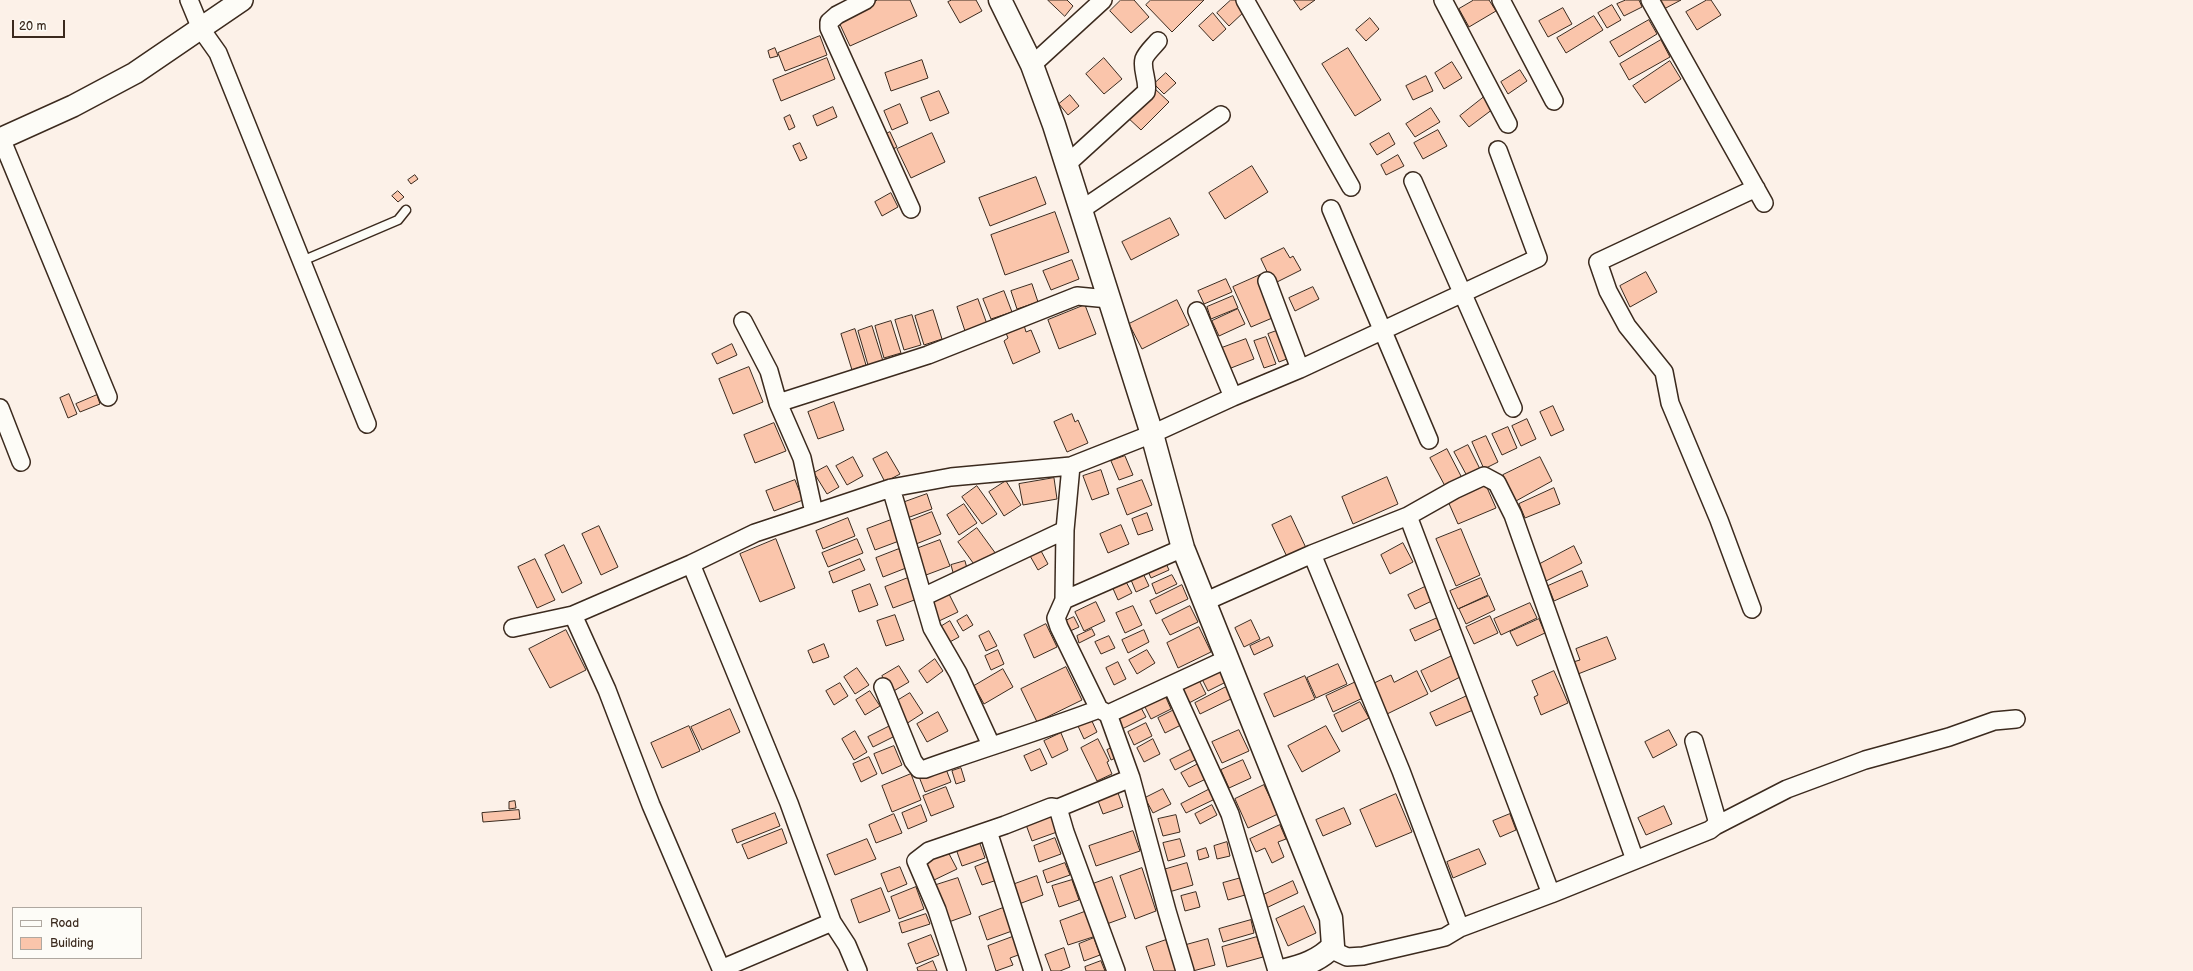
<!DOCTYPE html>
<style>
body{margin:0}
#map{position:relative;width:2193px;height:971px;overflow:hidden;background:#fcf1e8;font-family:"Balsamiq Sans",sans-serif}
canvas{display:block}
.legend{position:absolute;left:12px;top:907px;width:130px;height:52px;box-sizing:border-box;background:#fdfcf7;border:1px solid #afa8a0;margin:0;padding:5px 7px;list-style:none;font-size:12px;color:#3b2a1e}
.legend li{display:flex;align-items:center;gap:8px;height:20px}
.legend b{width:20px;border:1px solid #afa8a0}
.scale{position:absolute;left:12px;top:20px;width:53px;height:18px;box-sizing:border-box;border:2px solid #3b2a1e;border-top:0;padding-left:5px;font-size:12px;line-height:14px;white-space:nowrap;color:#3b2a1e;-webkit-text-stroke:3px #fdfcf7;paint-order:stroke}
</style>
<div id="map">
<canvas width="2193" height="971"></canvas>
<ul class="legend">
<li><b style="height:5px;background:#fdfcf7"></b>Road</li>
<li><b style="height:11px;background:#fac5ab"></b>Building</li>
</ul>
<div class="scale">20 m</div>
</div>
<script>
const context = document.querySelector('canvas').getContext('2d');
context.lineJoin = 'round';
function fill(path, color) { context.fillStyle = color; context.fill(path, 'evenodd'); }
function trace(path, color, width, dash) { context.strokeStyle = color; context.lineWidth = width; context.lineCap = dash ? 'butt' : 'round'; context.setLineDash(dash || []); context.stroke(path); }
const building = new Path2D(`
 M878,0h32l7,16 -67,30 -13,-28z
 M952,0h24l6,11 -22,12 -12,-21z
 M1048,0h19l6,6 -8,10z
 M1121,0h13l15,17 -18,16 -21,-22z
 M1151,0h53l-32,32 -26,-27z
 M1231,0h5l10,10 -17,16 -12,-13z
 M1294,0h21l-14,10z
 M1474,0h15l7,11 -27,16 -10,-18z
 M1626,0h13l3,7 -18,9 -7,-12z
 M1658,0h23l-17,9z
 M1707,0h4l10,15 -24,15 -11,-18z
 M1612,5l9,15 -14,8 -9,-15z
 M1563,8l9,16 -24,13 -9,-16z
 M1213,13l13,16 -13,12 -14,-15z
 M1594,16l9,14 -37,23 -9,-15z
 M1370,18l9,11 -13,12 -10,-11z
 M1649,20l8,14 -38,23 -9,-15z
 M820,36l7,19 -42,16 -7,-18z
 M1661,40l9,17 -41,23 -9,-16z
 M775,48l3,8 -8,2 -2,-7z
 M1348,48l33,52 -26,16 -33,-52z
 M827,58l8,21 -54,22 -8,-21z
 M1104,58l18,21 -18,15 -18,-20z
 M922,60l6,18 -37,13 -6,-18z
 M1670,61l11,18 -36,24 -12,-17z
 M1452,62l10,16 -18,11 -9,-16z
 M1520,70l7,11 -19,13 -7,-12z
 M1166,73l10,10 -12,11 -10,-10z
 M1426,76l7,15 -20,9 -7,-14z
 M1154,88l15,14 -28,28 -15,-14z
 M939,91l10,22 -19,8 -9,-23z
 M1070,95l9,11 -11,9 -9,-11z
 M1484,97l9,12 -24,18 -9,-11z
 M900,104l8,19 -16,7 -8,-19z
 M833,107l4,10 -20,9 -4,-10z
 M1431,108l9,14 -25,15 -9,-13z
 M790,115l5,12 -6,3 -5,-12z
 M1438,130l9,16 -24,13 -9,-16z
 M890,132l7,15 -8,4 -7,-15z
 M932,133l13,29 -34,16 -14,-29z
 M1389,133l6,11 -18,11 -7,-11z
 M800,143l7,15 -7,3 -7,-15z
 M1398,155l6,11 -18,9 -5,-10z
 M1252,166l16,26 -43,27 -16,-26z
 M415,175l3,4 -7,5 -3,-4z
 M1036,177l10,27 -56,22 -11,-28z
 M398,191l6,6 -6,5 -6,-6z
 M891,193l7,14 -16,9 -7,-14z
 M1055,212l14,40 -64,23 -14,-40z
 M1170,218l9,17 -48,25 -9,-18z
 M1284,248l6,10 3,-2 8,14 -28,14 -12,-25z
 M1072,260l7,19 -28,11 -8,-19z
 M1646,272l11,20 -27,15 -10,-21z
 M1260,275l17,41 -26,11 -18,-40z
 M1226,279l6,13 -28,12 -6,-13z
 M1032,284l6,18 -21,7 -6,-18z
 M1313,287l6,12 -24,12 -6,-13z
 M1004,291l8,21 -21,7 -8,-20z
 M1233,296l5,12 -27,11 -4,-12z
 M978,299l9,25 -22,7 -8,-24z
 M1177,300l12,25 -47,24 -13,-25z
 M1085,305l11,29 -37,15 -11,-29z
 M1238,309l7,15 -26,12 -7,-15z
 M933,310l9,29 -18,6 -9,-29z
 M912,315l9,30 -17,5 -9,-30z
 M891,321l10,32 -17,5 -9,-32z
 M1024,325l2,7 5,-2 9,22 -27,12 -9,-23 4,-3 -2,-5z
 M872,326l11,35 -15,4 -10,-34z
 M855,329l11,36 -14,5 -11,-36z
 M1282,329l10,28 -13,5 -11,-28z
 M1266,337l10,27 -12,4 -10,-27z
 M1246,339l8,20 -28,11 -7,-21z
 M732,344l5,11 -20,9 -5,-10z
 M749,367l14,35 -30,12 -14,-35z
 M69,394l8,20 -9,4 -8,-20z
 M97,395l3,9 -20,8 -4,-8z
 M834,402l10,28 -26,9 -10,-27z
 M1553,406l11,24 -13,6 -11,-24z
 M1072,414l3,8 3,-2 10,23 -21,9 -13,-30z
 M1527,419l9,20 -15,7 -9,-20z
 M774,423l12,28 -31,12 -11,-28z
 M1508,427l9,21 -15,7 -10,-21z
 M1486,436l12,26 -14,7 -12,-27z
 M1468,445l12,24 -13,7 -13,-24z
 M1447,449l15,29 -17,8 -15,-28z
 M887,452l13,22 -15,8 -12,-23z
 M1125,456l8,19 -14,5 -8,-19z
 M853,457l10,19 -16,9 -11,-19z
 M1540,457l12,24 -36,20 -13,-26z
 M827,466l12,21 -12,7 -13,-21z
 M1101,470l8,24 -17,6 -9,-24z
 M1387,477l11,27 -45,20 -11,-27z
 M1054,478l3,21 -34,6 -4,-21z
 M795,480l8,20 -29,11 -8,-20z
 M1142,480l10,25 -25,10 -10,-26z
 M1006,481l15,24 -17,11 -15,-24z
 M1485,483l11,25 -38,16 -11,-25z
 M977,486l20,28 -15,10 -20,-27z
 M1554,488l6,16 -35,14 -6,-14z
 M927,494l5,15 -25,9 -5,-15z
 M964,504l13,19 -18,12 -12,-20z
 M932,512l9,22 -25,10 -9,-22z
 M1147,513l6,17 -15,5 -6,-16z
 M1291,516l16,34 -19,9 -16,-34z
 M848,518l7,18 -32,13 -7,-18z
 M891,520l8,21 -24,9 -8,-21z
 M1121,525l8,19 -21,9 -8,-19z
 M599,526l19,41 -17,8 -19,-41z
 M977,528l19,26 -20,13 -18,-25z
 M1461,529l19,46 -24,11 -20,-47z
 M776,539l19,49 -35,14 -20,-48z
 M857,539l6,14 -35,14 -6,-14z
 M940,540l10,26 -24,9 -10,-26z
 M1403,543l10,19 -23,12 -9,-19z
 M564,545l18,38 -20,10 -17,-38z
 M1574,546l8,17 -36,18 -8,-16z
 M899,549l7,19 -23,9 -7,-19z
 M1040,549l8,15 -10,6 -9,-16z
 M535,559l20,41 -18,8 -19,-41z
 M860,559l5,11 -32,13 -4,-11z
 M1164,559l5,11 -18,8 -5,-11z
 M965,561l3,11 -14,4 -3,-11z
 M1141,569l8,17 -13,6 -7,-17z
 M1582,571l6,15 -34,15 -6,-15z
 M1172,575l5,9 -21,10 -4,-10z
 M908,578l9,21 -24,9 -8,-21z
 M1124,578l8,15 -14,7 -7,-16z
 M1481,578l7,17 -30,14 -8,-18z
 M870,584l8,21 -19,7 -7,-21z
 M1182,585l6,14 -32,15 -6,-13z
 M1429,585l7,14 -21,10 -7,-14z
 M949,594l9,18 -19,9 -9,-18z
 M1489,596l6,14 -29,14 -7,-15z
 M1096,602l9,19 -21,10 -9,-19z
 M1530,603l7,15 -36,17 -7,-16z
 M1133,606l9,19 -17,8 -9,-20z
 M1190,606l8,16 -28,13 -8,-15z
 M895,615l9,25 -18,6 -9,-25z
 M967,615l6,10 -10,6 -6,-10z
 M1442,616l5,10 -32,15 -5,-11z
 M1490,616l8,17 -24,11 -8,-17z
 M1074,617l5,10 -11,5 -5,-10z
 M1539,619l6,14 -28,13 -7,-14z
 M1251,620l9,19 -16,8 -9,-19z
 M950,621l9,16 -13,7 -9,-15z
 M1046,624l11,23 -23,11 -10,-23z
 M1199,627l12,25 -33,16 -11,-25z
 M1092,629l3,6 -16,8 -2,-7z
 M566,630l20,40 -36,18 -21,-39z
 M1144,630l5,12 -21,11 -6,-13z
 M989,631l8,15 -11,5 -7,-15z
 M1109,636l6,12 -14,6 -6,-12z
 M1269,637l4,9 -19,9 -4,-9z
 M1607,637l9,22 -38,15 -5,-12 7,-2 -4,-11z
 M824,644l5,13 -16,6 -5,-12z
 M998,650l6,14 -13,6 -6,-14z
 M1147,650l8,13 -18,11 -8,-14z
 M1452,656l10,20 -31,16 -10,-21z
 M935,659l8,12 -16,12 -8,-12z
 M1118,662l8,17 -12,6 -8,-17z
 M1338,664l9,20 -31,14 -9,-20z
 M899,666l10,16 -17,10 -10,-16z
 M1066,667l16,33 -45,22 -16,-33z
 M857,668l12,17 -14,9 -11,-17z
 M1219,668l7,14 -18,9 -7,-14z
 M1003,669l10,18 -29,17 -10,-18z
 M1417,671l11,23 -41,20 -15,-30 19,-9 3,7z
 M1554,671l14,32 -27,12 -7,-18 4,-2 -6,-14z
 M1305,676l10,23 -41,18 -10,-23z
 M1198,678l8,16 -17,9 -8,-16z
 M1358,681l7,16 -32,15 -7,-16z
 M840,683l8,13 -14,9 -8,-14z
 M1228,686l5,12 -33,16 -5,-11z
 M870,691l10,15 -15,9 -9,-15z
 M910,693l13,20 -17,11 -14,-20z
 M1164,693l7,16 -20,10 -8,-16z
 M1467,696l6,14 -37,16 -6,-13z
 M1360,702l9,16 -27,14 -8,-17z
 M1139,704l7,13 -24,12 -7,-13z
 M730,709l10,23 -38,18 -11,-23z
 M1174,710l7,15 -16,8 -7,-15z
 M938,712l10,19 -21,11 -10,-18z
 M1091,719l6,13 -13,7 -6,-13z
 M1146,723l6,13 -18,9 -6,-13z
 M689,726l11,25 -38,17 -11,-25z
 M890,726l5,10 -22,11 -5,-10z
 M1326,726l14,25 -38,21 -14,-26z
 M1239,730l10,21 -27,12 -10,-21z
 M1669,730l8,15 -24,13 -8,-16z
 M855,731l12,21 -13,8 -12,-21z
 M1061,733l7,17 -16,8 -8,-17z
 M1098,739l11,22 -2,1 5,12 -15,7 -16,-33z
 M1153,739l7,15 -16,8 -7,-14z
 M894,746l8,19 -20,9 -8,-20z
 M1114,747l4,10 -7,3 -4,-10z
 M1194,748l5,10 -24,12 -5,-10z
 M1040,749l7,15 -16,7 -7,-15z
 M869,757l8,17 -16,8 -8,-18z
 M1243,760l8,18 -22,10 -8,-18z
 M1200,763l8,15 -19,9 -8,-14z
 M944,764l7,18 -26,10 -7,-18z
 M961,768l4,13 -9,3 -4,-13z
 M911,774l10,26 -29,12 -10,-26z
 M1264,785l14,29 -30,14 -13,-29z
 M946,787l8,20 -23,9 -8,-20z
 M1163,789l8,15 -18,9 -8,-15z
 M1210,789l5,10 -29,14 -5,-9z
 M1117,790l6,17 -20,7 -6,-16z
 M1396,794l16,38 -36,15 -16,-37z
 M515,801l1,7 -7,1v-7z
 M921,805l6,16 -19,8 -6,-16z
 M1212,805l5,10 -17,9 -5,-10z
 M1664,806l8,18 -26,11 -8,-17z
 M1344,808l7,16 -28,12 -7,-16z
 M519,810l1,9 -37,3 -1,-9z
 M775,813l5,13 -43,17 -5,-13z
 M1051,813l6,19 -25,9 -7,-19z
 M894,814l8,19 -26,10 -7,-18z
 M1510,814l6,16 -16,7 -7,-16z
 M1176,815l4,17 -17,4 -5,-17z
 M1280,825l6,14 -8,3 6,15 -12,6 -7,-15 -9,4 -6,-13z
 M782,829l5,14 -39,16 -6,-14z
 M1133,831l7,20 -44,15 -7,-20z
 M978,838l7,20 -23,8 -7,-20z
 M1055,838l6,16 -22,8 -5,-16z
 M867,839l9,20 -41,16 -8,-20z
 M1180,839l5,17 -17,5 -5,-18z
 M1227,842l3,14 -13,3 -3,-13z
 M946,848l11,21 -25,12 -10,-20z
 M1206,848l3,9 -10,3 -2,-9z
 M1479,849l7,15 -33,14 -6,-16z
 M990,861l7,19 -15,5 -7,-18z
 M1065,863l5,12 -23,8 -4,-12z
 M1187,863l6,22 -24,7 -6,-22z
 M900,867l7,17 -19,8 -7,-18z
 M1142,868l14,43 -21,8 -15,-43z
 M1037,876l6,19 -24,9 -7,-19z
 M1112,877l14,40 -22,8 -14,-40z
 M958,878l13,36 -25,9 -13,-37z
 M1241,878l4,17 -17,5 -5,-17z
 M1072,880l7,20 -20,7 -7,-21z
 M1293,881l5,12 -34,16 -5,-12z
 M916,887l8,22 -25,10 -8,-22z
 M881,888l9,23 -31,12 -8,-23z
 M1196,892l4,15 -15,4 -4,-15z
 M1304,906l12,27 -28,13 -12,-27z
 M1003,908l9,23 -25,9 -8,-23z
 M1087,911l9,25 -28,9 -8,-24z
 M926,914l4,10 -28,9 -3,-10z
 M1251,920l3,13 -31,9 -4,-13z
 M931,935l8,20 -23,9 -8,-20z
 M1015,936l6,18 -11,4 3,7 -17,6 -8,-25z
 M1257,937l6,20 -36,10 -5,-20z
 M1094,938l6,17 -16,6 -5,-17z
 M1208,939l7,26 -22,6 -7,-26z
 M1166,940l11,31h-23l-8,-24z
 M1064,948l6,19 -10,4h-9l-6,-16z
 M933,961l4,10h-19l-1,-3z
 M1101,961l4,10h-19l-1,-4z`);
const service = new Path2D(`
 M302,261l96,-41 8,-10`);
const minor = new Path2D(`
 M189,0l12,29 17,24 149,371
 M866,0l-29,15 -8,7v6l82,181
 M1245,0l106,187
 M1443,0l65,124
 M1501,0l53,101
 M1650,0l114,203
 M1032,65l71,-65
 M1,138l107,259
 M1067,164l79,-72c3,-11 -5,-22 -2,-33 2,-6 10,-13 14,-18
 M1413,181l100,227
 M1331,209l98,231
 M1081,210l140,-95
 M1267,281l33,88
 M1197,311l36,86
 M743,321l26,50 9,32 24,55 12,55
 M778,403l150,-48 149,-59 32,3
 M0,408l21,54
 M891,488l41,140 26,45 33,72
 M1408,516l143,378
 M1312,554l89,217 59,157
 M691,564l98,239 43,119 15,23 11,26
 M923,597l142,-67
 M1064,600l1,-70 6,-64
 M1204,602l108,-48 96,-38 46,-26 30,-14 13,7 16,32 122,345
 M1752,609l-33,-89 -49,-117 -6,-31 -37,-46 -19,-35 -10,-29 158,-74
 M573,615l34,75 44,115 71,166
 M513,628l60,-13 118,-51 64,-31 136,-45 60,-11 120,-11 81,-32 81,-37 67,-28 238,-111 -40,-108
 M1172,686l58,128 47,157
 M883,687l30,74 6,8h6c58,-21 116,-38 174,-60l9,5 121,-56
 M1099,709l-40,-82 -3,-9 8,-18 119,-52
 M1108,714l23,64 36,133 18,60
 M1058,808l73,-30
 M1715,826l72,-37 78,-29 84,-23 45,-16 22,-2
 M988,831l45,140
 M1330,949l17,8 16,-1 82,-19 15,-9 91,-34 159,-64 5,-4 2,-6 -23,-79
 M721,969l111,-47
 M957,971l-20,-61 -21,-49 13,-10 76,-26 46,-18 7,1 7,24 51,139`);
const tertiary = new Path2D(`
 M0,139l73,-33 62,-33 107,-73`);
const secondary = new Path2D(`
 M1000,0l32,65 22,60 98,309 31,114 148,370 2,28c-14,15 -31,20 -51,25`);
fill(building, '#fac5ab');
trace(building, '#3b2a1e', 1);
trace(service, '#3b2a1e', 11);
trace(minor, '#3b2a1e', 20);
trace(tertiary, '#3b2a1e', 24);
trace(secondary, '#3b2a1e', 25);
trace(service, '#fdfcf7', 8);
trace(minor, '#fdfcf7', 17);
trace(tertiary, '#fdfcf7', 21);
trace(secondary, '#fdfcf7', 22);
</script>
